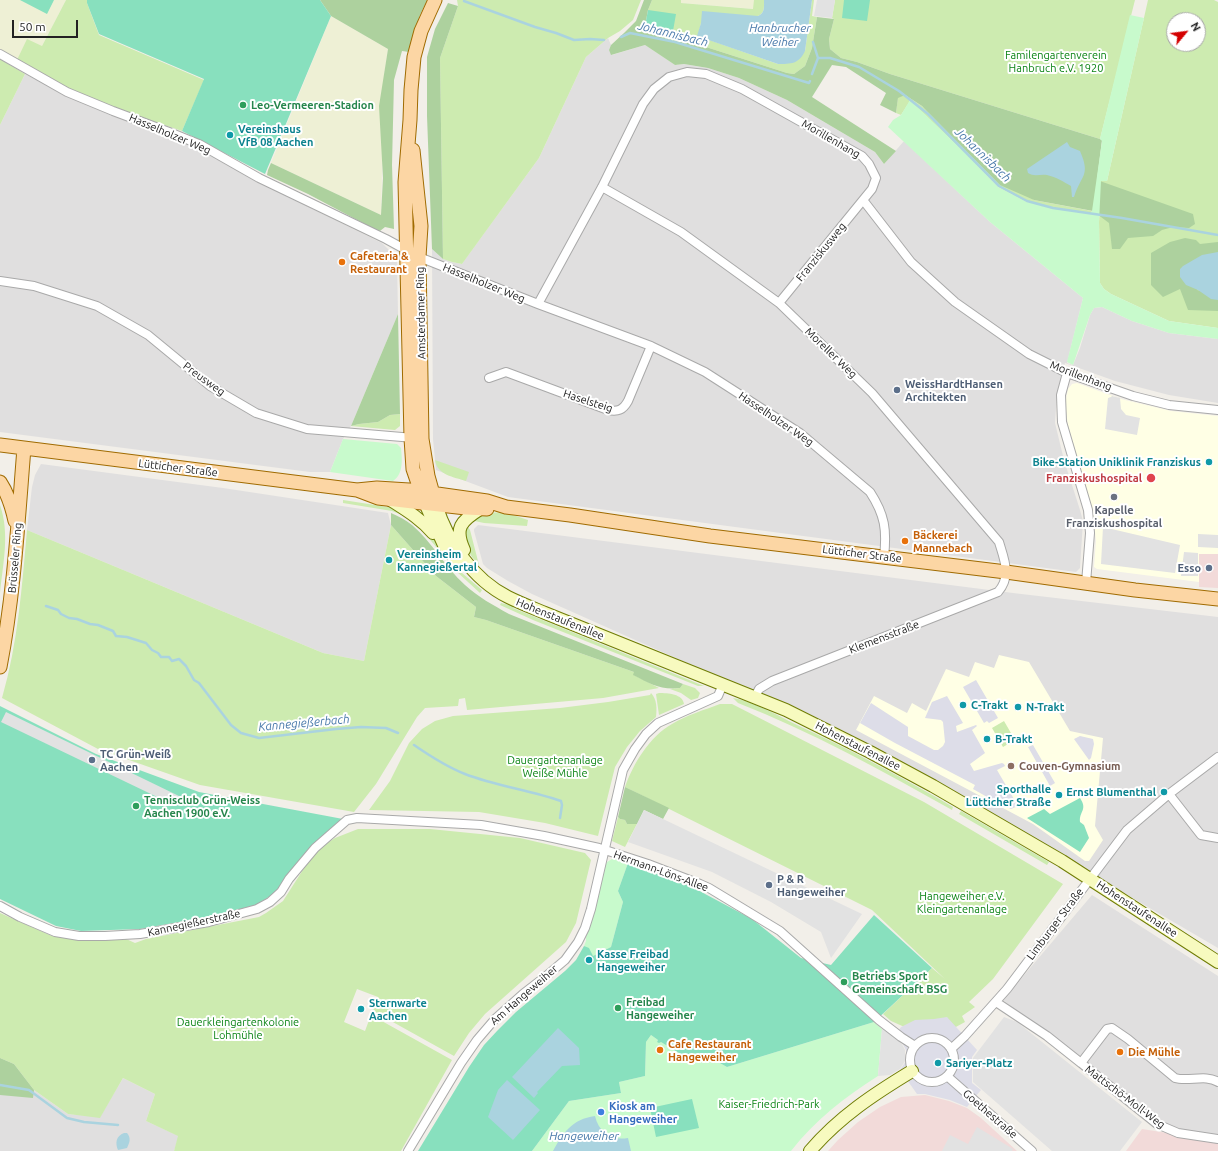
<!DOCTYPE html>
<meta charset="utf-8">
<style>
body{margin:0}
#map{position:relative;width:1218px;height:1151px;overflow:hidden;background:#f2efe9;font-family:Ubuntu,sans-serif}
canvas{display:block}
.north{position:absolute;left:1166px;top:12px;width:40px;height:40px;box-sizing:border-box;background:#fff;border:1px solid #a7a7a7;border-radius:50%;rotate:61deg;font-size:11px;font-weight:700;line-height:16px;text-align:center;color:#222}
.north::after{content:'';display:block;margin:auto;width:14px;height:18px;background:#d40000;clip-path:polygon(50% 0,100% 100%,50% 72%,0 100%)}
.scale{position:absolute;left:12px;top:20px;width:66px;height:18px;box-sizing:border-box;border:2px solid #222;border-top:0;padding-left:5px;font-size:12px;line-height:14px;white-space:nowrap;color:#222;-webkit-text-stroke:3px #fff;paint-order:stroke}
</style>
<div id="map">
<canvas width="1218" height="1151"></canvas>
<div class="north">N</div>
<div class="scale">50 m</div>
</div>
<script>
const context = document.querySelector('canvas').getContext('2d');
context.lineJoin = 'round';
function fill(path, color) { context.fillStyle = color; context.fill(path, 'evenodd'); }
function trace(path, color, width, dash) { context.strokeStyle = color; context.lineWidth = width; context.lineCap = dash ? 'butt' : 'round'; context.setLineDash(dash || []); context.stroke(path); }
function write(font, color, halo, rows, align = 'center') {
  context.font = font + ' Ubuntu,sans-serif'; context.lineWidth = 4; context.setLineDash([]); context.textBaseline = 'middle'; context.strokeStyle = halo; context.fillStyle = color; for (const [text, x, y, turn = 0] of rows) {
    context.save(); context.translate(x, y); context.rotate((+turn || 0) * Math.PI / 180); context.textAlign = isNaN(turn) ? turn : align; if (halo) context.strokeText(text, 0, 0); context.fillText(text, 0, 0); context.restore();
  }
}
const residential = new Path2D(`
 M608,38l3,7 -2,5 3,5 33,-10 30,20 9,-1 24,4 31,10 48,22 88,52 9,12 20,-23 86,81 93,76 -16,65 6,2 7,-17 10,-33 4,-7 8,-1 30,14 37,12 49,6v64l-49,-8 -54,-14 -50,-18 -8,31 -2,29 9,37 16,50 3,11 -3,47 -4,4 -568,-75 -72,-27 -3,-31 -1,-190 11,10 9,3 10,2 2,-3 75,-103 47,-101z
 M25,74l39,20 111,45 27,12 54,30 126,62 8,8 7,10 1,53 -47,112 -8,13 -13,33h-20l-310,-40v-307z
 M41,464l182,24 165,25 3,12 -27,136 -41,-8 -296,-123 5,-43 3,-12z
 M478,525l535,68 205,24v331l-130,-76 -336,-180 -220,-98 -24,-13 -21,-13 -4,-4 -9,-33v-2z
 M1092,895l126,81v159l-42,-5 -16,-7 -157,-123z
 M0,1058l34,32 34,24 32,3 23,-39 32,16 -9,27 33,15 -5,15h-174z`);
const commercial = new Path2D(`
 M1199,554h19v34l-19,-1z
 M925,1095l24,6 18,7 14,10 36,33h-189l10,-11 20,-18 22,-15 21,-10z
 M1142,1129l76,12v10h-92z`);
const education = new Path2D(`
 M1077,383l44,16 50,12 47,5v138h-19v28l-102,-13 -3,-2 2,-26 -3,-27 -25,-89 -3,-21 3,-15 4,-5z
 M999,655l30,7 41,69 33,7 -8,88 8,14 -14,21h-4l-52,-37 -177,-94 18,-34 33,17 5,-10 14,8 20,-42 23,8 6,-15 19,6z`);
const farmland = new Path2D(`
 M0,0h66l-24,46 -25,14 -17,-10z
 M681,0h73v9l-73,-6z
 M331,16l57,33 -4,27 -3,139 -110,-52z`);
const grass = new Path2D(`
 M66,0h21v3l12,32 105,45 -22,51 -71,-24 -39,-17 -55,-30 10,-21 15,7z
 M457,0h184l-8,20 -13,11 -12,7 -22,19 -47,101 -77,106 -10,-2 -9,-3 -3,-201 18,-52z
 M652,0h29v3l72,6 1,-9h10c0,7 1,13 -6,16l-57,7 -3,13 80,28 27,-13 7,-51h2l-2,16 5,1 -5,31 -7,18 -11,8 -7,-1 -106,-34 -6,-4 1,-4h-3l-25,-21z
 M835,0h300l-35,139 -210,-65 -33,-12 -16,-4 -11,-9 -1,-10 5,-20 -2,-1z
 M1148,0h66l4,2v326l-49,-7 -58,-27 -7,-5 -4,-6 -1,-61 2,-41h6zM1174,20h24v24h-24z
 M0,59l25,15 -25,51z
 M905,95l17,11 112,94 58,11 -2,3 -30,-5 -33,-7 -29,-15 -33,-34 -55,-52 -9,14 -5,-2 2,-16z
 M400,414v12l-5,4 -44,-4 8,-2 19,-2 12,-7z
 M435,460l34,12 -3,9c-12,-4 -29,-6 -31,-21z
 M343,500l51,8 13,9 -15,-6 -49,-8z
 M0,505c10,29 3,58 0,88z
 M504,512l24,8 -1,6 -43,-3 -14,-3 17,-7z
 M417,524l5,1 40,48 20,17 -2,3 -24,-22z
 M466,524l4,6 9,35 -7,-8 -8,-13z
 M391,525l45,51 40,31 -2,10 12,3 148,52v3l25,13 -56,10 -136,12 -2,-12 -6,1 -1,7 -33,2 -8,9 -41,67 -22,28 -154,-27 -102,-36 -96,-51c16,-55 20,-112 25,-168l296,123 41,8z
 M501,603l13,3 -1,2 191,78h-6l-165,-66 -33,-15z
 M683,684l12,4 5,5 -2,5 -7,2 -10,-7 -11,-4 10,-1z
 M651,693c6,6 6,16 5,24l-16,14 -13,16 -12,20 -17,69 -53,-13 -66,-11 -110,-2 21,-29 19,-38 13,-14 13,-8 18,-5 107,-8 48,-6 42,-7z
 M659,693c9,0 24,1 25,11l-25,11 -3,-21z
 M733,698c19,3 44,17 62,26 54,25 107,53 158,83l-1,3c-69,-39 -140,-78 -214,-107z
 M720,704h12l192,98 139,82 -70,95 -24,23 6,5 -13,9 3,6 -11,6 -45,1 -18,-8 -8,-7 49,-46 13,11 -73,-69 -247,-123c8,-23 25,-51 47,-63 15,-9 32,-14 48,-20z
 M1004,721l11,19 -12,7 -11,-19z
 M961,811l88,51 -2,3 -88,-51z
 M618,817l2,2 5,1 2,4h10l-12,23 -13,-6z
 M358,829h72l90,9 65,15 6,7 -15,63 -10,19 -81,72 -16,19 -15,23 -81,-45 5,-14 -21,-8 -13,33 21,9 6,-16 81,45 -51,91h-227l4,-15 -32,-15 9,-27 -32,-16 -23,40 -32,-4 -34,-24 -20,-26 -14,-6v-145l52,23 34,5 38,-3 11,5 11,-4 113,-22 7,-4 17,-12 32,-50 20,-13z`);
const forest = new Path2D(`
 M320,0h107l-7,15 -11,37 -7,-1 -8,29 -2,85 2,64 -9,-2 -5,4 -4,-1 -68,-36 -41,-19 1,-5 3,-7 110,52 2,-37 -4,-72 9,-57 -57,-33z
 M644,0h8l-4,10 -3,16 31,5 -1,4 6,4 106,34 7,1 11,-8 7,-18 5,-31 17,2 -5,20 1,10 11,9 16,4 33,12 210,65 2,1 -5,40 96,34 2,10 -6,4 -16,-1 -11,3 -9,6 -25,2 -8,11h-8l-3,-26 -16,-12 -59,-11 -34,-15 -78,-79 -17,-11 -7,3 -2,15 -16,-8 6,-12 -40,-26 -14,-2 -20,32 84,54 -12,13 -9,-12 -88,-52 -48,-22 -31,-10 -24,-4 -9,1 -30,-20 -34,10 -2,-5 2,-5 13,-12 12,-12z
 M448,3l10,3 -18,52 3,201 -11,-10 -5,-133v-59l8,-28z
 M1185,238l11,2 4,4 18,-2v11l-21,37 21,6v15l-30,-1 -8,-21 -17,8 -12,-12v-32l19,-11z
 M398,314l2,100 -10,1 -12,7 -19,2 -8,2z
 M391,513c7,3 15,7 21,12 20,17 33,42 53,60 13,12 28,20 44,29l174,70 -3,4c-20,2 -29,-4 -47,-13l1,-3 -148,-52 -12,-3 2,-10 -40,-31 -45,-51z
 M625,787l44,21 -6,11 -19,-9 -7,14h-10l-2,-4 -5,-1 -2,-2z
 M0,1058l14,6 20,26 -1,8 -33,-3z`);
const park = new Path2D(`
 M1130,15l14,3 -37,163h-6l-2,41 1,61 4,6 7,5 58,27 49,7v11l-49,-6 -37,-12 -30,-14 -8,1 -4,7 -17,50 -6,-3 16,-64 -93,-76 -102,-95 5,-7 8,-5 9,-15 55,53 33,34 29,15 33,7 30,5 2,-3 10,-70 -2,-2z
 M343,439l54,5 4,4c1,10 3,26 -8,33l-63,-9z
 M612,859h7l9,4 -10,28 5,11 -12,45 -18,9 -9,-10 2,-5v-4l18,-68 3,-7z
 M874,1022l8,7 -4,47c-33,21 -63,44 -87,75h-259l37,-50 52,-8 -2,-11 26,-6 1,-34 5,-7 7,5 -1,2 3,-1 27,18 2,3 20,-5 18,10z`);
const pitch = new Path2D(`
 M20,0h34l-7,14z
 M87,0h233l11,16 -66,158 -83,-43 22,-52 -105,-45 -12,-31z
 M844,0h26l-3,21 -25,-3z
 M648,10l28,4 -3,17 -28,-5z
 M0,706l96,48 103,38 144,27 -32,27 -33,45 -22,14 -49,12 -67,12 -59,2 -25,-5 -56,-27z
 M1080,798c8,12 -1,13 0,24l4,3 5,13 -9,14 -53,-34 17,-9 6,5z
 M628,863l64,24 60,32 49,39 30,7 43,-50 58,53 -58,54 -147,45 -18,-10 -20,5 -3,-2 1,-2 -26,-16 -2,1 -2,-1 1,-2 -7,-5 -5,7 -1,34 -26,6 2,11 -52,8 -37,50h-114l51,-84 15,-22 13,-14 19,-19 49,-41 11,-11 8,-14 5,2 4,8 18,-9 12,-45 -5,-11z
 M692,1099l7,29 -43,9 -6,-29z`);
const parking = new Path2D(`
 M817,0h18l-3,18 -18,-2z
 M1112,396l8,2 1,11 5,6 14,3 -3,17 -32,-6 3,-31 3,-1z
 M1103,527l77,18 -5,28 -74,-9z
 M1198,534l20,1v13l-20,-1z
 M1184,552l14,1v23h-17z
 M6,712l175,85 -5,9 -175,-84z
 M644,810l19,9 199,95 -31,44 -10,-26 -50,-30 -59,-30 -84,-30z
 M1004,1017l13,5 125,100 -22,29h-68l-79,-69v-24z
 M882,1029l13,8 7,7 3,6v11l-5,8 -10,6 -12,1z
 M977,1127l36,22 -1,2h-70l8,-16 18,9z`);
const plaza = new Path2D(`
 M976,680l22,38 -9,5 -2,-2 -3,2 -21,-36z
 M947,696l16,27 -7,3 1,6 19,-7 1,1 -5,4 13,23 -15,11 4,7 28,-8 2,1 1,2 -8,4 21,36 -7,3 -15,-7 -23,-13 2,-4 -80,-42 -35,-20 11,-20 37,24v9l26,14h4l5,-4 2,-4 -2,-20 -2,-2 -16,-2 7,-16z
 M1080,736l13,3 1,5 -3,14 -2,2 -15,-21z
 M1033,745l22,38 -5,3 -22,-39z
 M947,1017l30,33 -5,7v26l9,7 -14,17 -17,-7 -25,-6h-8l-17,-24 6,-9v-11l-5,-9 -6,-5 6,-9 14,-7 19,-1z`);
const water = new Path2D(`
 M764,0h48l-7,51c-6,13 -14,13 -27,13l-81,-28 4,-13 1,-12 56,5c7,-3 6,-9 6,-16z
 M1067,142l3,5 10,4c11,25 1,24 -6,46h-2l-1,-11c-7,-4 -15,-9 -24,-11 -7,-1 -13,2 -19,-2l-1,-4z
 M1218,252v48l-7,-1 -13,-9 -12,-5 -6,-8v-8l3,-3 19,-11z
 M558,1028l21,20 1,17 -18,1 -25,26 1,1 -4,5 -22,-21z
 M507,1080l33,30 -27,30 -25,-23 10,-27z
 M595,1116c4,17 17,25 33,22l3,13h-78c10,-18 19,-32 42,-35z
 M124,1133h3c4,5 3,9 0,15l-9,2c-3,-7 -2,-14 6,-17z`);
const stream = new Path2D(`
 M464,1l71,26 21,6 18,7 16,-1 14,1
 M621,37l9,-4 45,9 134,41 1,-2
 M813,42l5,16
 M812,74l6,-16h12l29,9 40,24 29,23 71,72 28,15 26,7 69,10 96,17
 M46,606l12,4 3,4 8,4 8,1 13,5 8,1 15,6 3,5 11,1 19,6 6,7 6,3 3,4h8l3,4 7,-2 7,7 8,14 5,3 32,42 10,8 18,5 77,-9 25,-2 25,1 12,5
 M414,745c16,11 33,22 51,29 31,12 64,16 96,27l1,4 -2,13
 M0,1085l29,5 38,28 17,4 34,3`);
const street = new Path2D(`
 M0,54l67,38 46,19 56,21 32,13 58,33 127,61 33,18 119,47 113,42 54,26 95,61 70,59c15,23 17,38 14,65
 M602,187l79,45 98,71 93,90 127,149c5,17 13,34 -1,50l-226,89 -13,8 -4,8
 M0,281l34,5 63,20 51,29 62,51 46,27 51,16 107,9
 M779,303l84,-103
 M538,304l64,-117 41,-83 11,-15 15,-12 18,-5 19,2 36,15 120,67 7,8 7,14 -4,11 -9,11 48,62 44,40 74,52 38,19 66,23 36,9 49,5
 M1067,373l-6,22 1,27 26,88 2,23 -4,50
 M489,378l17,-6 102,38c10,2 15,0 20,-9l23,-55
 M1169,794l32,41 17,3
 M0,906l20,11 35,15 24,4h26l35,-2 69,-12 48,-13 13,-7 11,-10 8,-13 26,-31 32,-28 10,-2 124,7 63,11 55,12 49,16 52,20 9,4 71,43 99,89 22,17 14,9
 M996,1002l51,34 34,27 26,-34 5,-1 16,11 47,39c13,4 31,-4 43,4
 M910 1060a22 22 0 1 1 44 0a22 22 0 1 1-44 0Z
 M951,1049l14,-13 42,-47 120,-159 42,-36 49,-37
 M1081,1063l76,61 21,9 40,6
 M947,1076l85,75
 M408,1151l53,-88 16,-23 18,-21 28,-25 22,-17 20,-17 13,-18 7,-14 6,-19 32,-139 12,-21 11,-15 12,-11 60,-27 5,-12`);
const secondary = new Path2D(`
 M389,499c17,11 31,19 44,34
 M425,503l19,42 13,16
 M436,505c12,37 36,74 72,92 12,6 25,11 37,16l241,97 84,42 63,34 129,75 156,101
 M464,550c-10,-22 -3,-29 16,-41
 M810,1151c29,-34 64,-57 102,-80`);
const primary = new Path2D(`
 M413,150l8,76 -2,31 3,182 6,37 7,25
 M0,445l357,45 21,8 88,10 21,1
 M0,482c8,12 12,25 15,39
 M357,490l20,-2 32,2 78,11 19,6 64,8 140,21 296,36 129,18 83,9
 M423,498l-10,-29 -2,-31 -6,-256 5,-62 1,-30 3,-33 7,-26 14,-31
 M0,667c14,-72 18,-145 24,-219`);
const markers = [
 [243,105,4,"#2e9e5b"],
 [230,135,4,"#0f9aa8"],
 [342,262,4,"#e8710a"],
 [897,390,4,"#5c6f8a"],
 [1209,462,4,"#0f9aa8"],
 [1151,478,5,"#e0444e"],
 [1114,497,4,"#6b7280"],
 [905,541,4,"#e8710a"],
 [389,560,4,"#0f9aa8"],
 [1209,568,4,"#5c6f8a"],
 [963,705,4,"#0f9aa8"],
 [1018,707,4,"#0f9aa8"],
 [987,739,4,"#0f9aa8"],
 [92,760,4,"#5c6f8a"],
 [1011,766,4,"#8d6e63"],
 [1164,792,4,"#0f9aa8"],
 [1059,795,4,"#0f9aa8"],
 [136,806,4,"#2e9e5b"],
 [769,885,4,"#5c6f8a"],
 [589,960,4,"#0f9aa8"],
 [844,982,4,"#2e9e5b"],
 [618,1008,4,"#2e9e5b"],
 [361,1009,4,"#0f9aa8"],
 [660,1050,4,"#e8710a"],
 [1120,1052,4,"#e8710a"],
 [938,1063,4,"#0f9aa8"],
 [601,1112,4,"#3f7fe0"]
];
const parkNames = [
 ["Familengartenverein",1056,55],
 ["Hanbruch e.V. 1920",1056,68],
 ["Dauergartenanlage",555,760],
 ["Weiße Mühle",555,773],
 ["Hangeweiher e.V.",962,896],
 ["Kleingartenanlage",962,909],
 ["Dauerkleingartenkolonie",238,1022],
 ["Lohmühle",238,1035],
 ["Kaiser-Friedrich-Park",769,1104]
];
const leisureNames = [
 ["Leo-Vermeeren-Stadion",251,105],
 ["Tennisclub Grün-Weiss",144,800],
 ["Aachen 1900 e.V.",144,813],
 ["Betriebs Sport",852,976],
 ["Gemeinschaft BSG",852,989],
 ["Freibad",626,1002],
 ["Hangeweiher",626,1015]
];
const cultureNames = [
 ["Vereinshaus",238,129],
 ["VfB 08 Aachen",238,142],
 ["Bike-Station Uniklinik Franziskus",1201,462,"right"],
 ["Vereinsheim",397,554],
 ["Kannegießertal",397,567],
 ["C-Trakt",971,705],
 ["N-Trakt",1026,707],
 ["B-Trakt",995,739],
 ["Sporthalle",1051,789,"right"],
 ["Lütticher Straße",1051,802,"right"],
 ["Ernst Blumenthal",1156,792,"right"],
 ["Kasse Freibad",597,954],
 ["Hangeweiher",597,967],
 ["Sternwarte",369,1003],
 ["Aachen",369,1016],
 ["Sariyer-Platz",946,1063]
];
const streetNames = [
 ["Hasselholzer Weg",170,134,23],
 ["Morillenhang",831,139,30],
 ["Franziskusweg",821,252,-51],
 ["Hasselholzer Weg",484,283,22],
 ["Amsterdamer Ring",421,313,-91],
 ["Moreller Weg",831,353,44],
 ["Morillenhang",1081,376,21],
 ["Preusweg",204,379,36],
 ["Haselsteig",588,401,18],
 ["Hasselholzer Weg",776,419,34],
 ["Lütticher Straße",178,468,7],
 ["Lütticher Straße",862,554,7],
 ["Brüsseler Ring",15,558,-85],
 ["Hohenstaufenallee",560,619,22],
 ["Klemensstraße",884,637,-21],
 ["Hohenstaufenallee",858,746,27],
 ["Hermann-Löns-Allee",661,871,20],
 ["Hohenstaufenallee",1137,909,33],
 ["Kannegießerstraße",194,923,-12],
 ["Limburger Straße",1055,924,-53],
 ["Am Hangeweiher",524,995,-41],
 ["Mattschö-Moll-Weg",1125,1097,37],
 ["Goethestraße",990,1114,41]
];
const foodNames = [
 ["Cafeteria &",350,256],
 ["Restaurant",350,269],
 ["Bäckerei",913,535],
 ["Mannebach",913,548],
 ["Cafe Restaurant",668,1044],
 ["Hangeweiher",668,1057],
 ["Die Mühle",1128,1052]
];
const serviceNames = [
 ["WeissHardtHansen",905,384],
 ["Architekten",905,397],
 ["Esso",1201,568,"right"],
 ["TC Grün-Weiß",100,754],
 ["Aachen",100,767],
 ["P & R",777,879],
 ["Hangeweiher",777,892]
];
const healthNames = [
 ["Franziskushospital",1142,478]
];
const worshipNames = [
 ["Kapelle",1114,510],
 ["Franziskushospital",1114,523]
];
const educationNames = [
 ["Couven-Gymnasium",1019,766]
];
const shopNames = [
 ["Kiosk am",609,1106],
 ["Hangeweiher",609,1119]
];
const waterNames = [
 ["Hanbrucher",780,28],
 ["Weiher",780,42],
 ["Johannisbach",673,34,14],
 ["Johannisbach",983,155,44],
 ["Kannegießerbach",304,723,-5],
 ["Hangeweiher",584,1136]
];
fill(residential, '#e0dfdf');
fill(commercial, '#f2dad9');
fill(education, '#ffffe5');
fill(farmland, '#eef0d5');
fill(grass, '#cdebb0');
fill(forest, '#add19e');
fill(park, '#c8facc');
fill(pitch, '#88e0be');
fill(parking, '#e2e2e2');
fill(plaza, '#dddde8');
fill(water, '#aad3df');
trace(stream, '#aad3df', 2.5);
trace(street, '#a9a9a9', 10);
trace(secondary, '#707d05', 14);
trace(primary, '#a06b00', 15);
trace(street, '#fff', 8);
trace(secondary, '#f7fabf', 12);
trace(primary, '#fcd6a4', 13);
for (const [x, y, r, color] of markers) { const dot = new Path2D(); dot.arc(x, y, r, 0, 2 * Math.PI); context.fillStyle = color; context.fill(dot); trace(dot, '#fff', 1.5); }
write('11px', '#0c8416', '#fff', parkNames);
write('bold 11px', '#27864d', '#fff', leisureNames, 'left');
write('bold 11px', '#0d838f', '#fff', cultureNames, 'left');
write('11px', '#222', '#fff', streetNames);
write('bold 11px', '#c56008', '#fff', foodNames, 'left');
write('bold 11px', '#4e5e75', '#fff', serviceNames, 'left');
write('bold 11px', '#be3a42', '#fff', healthNames, 'right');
write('bold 11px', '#5b616d', '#fff', worshipNames);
write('bold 11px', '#785e54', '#fff', educationNames, 'left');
write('bold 11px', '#366cbe', '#fff', shopNames, 'left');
write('italic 12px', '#4a7aab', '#fff', waterNames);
</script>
